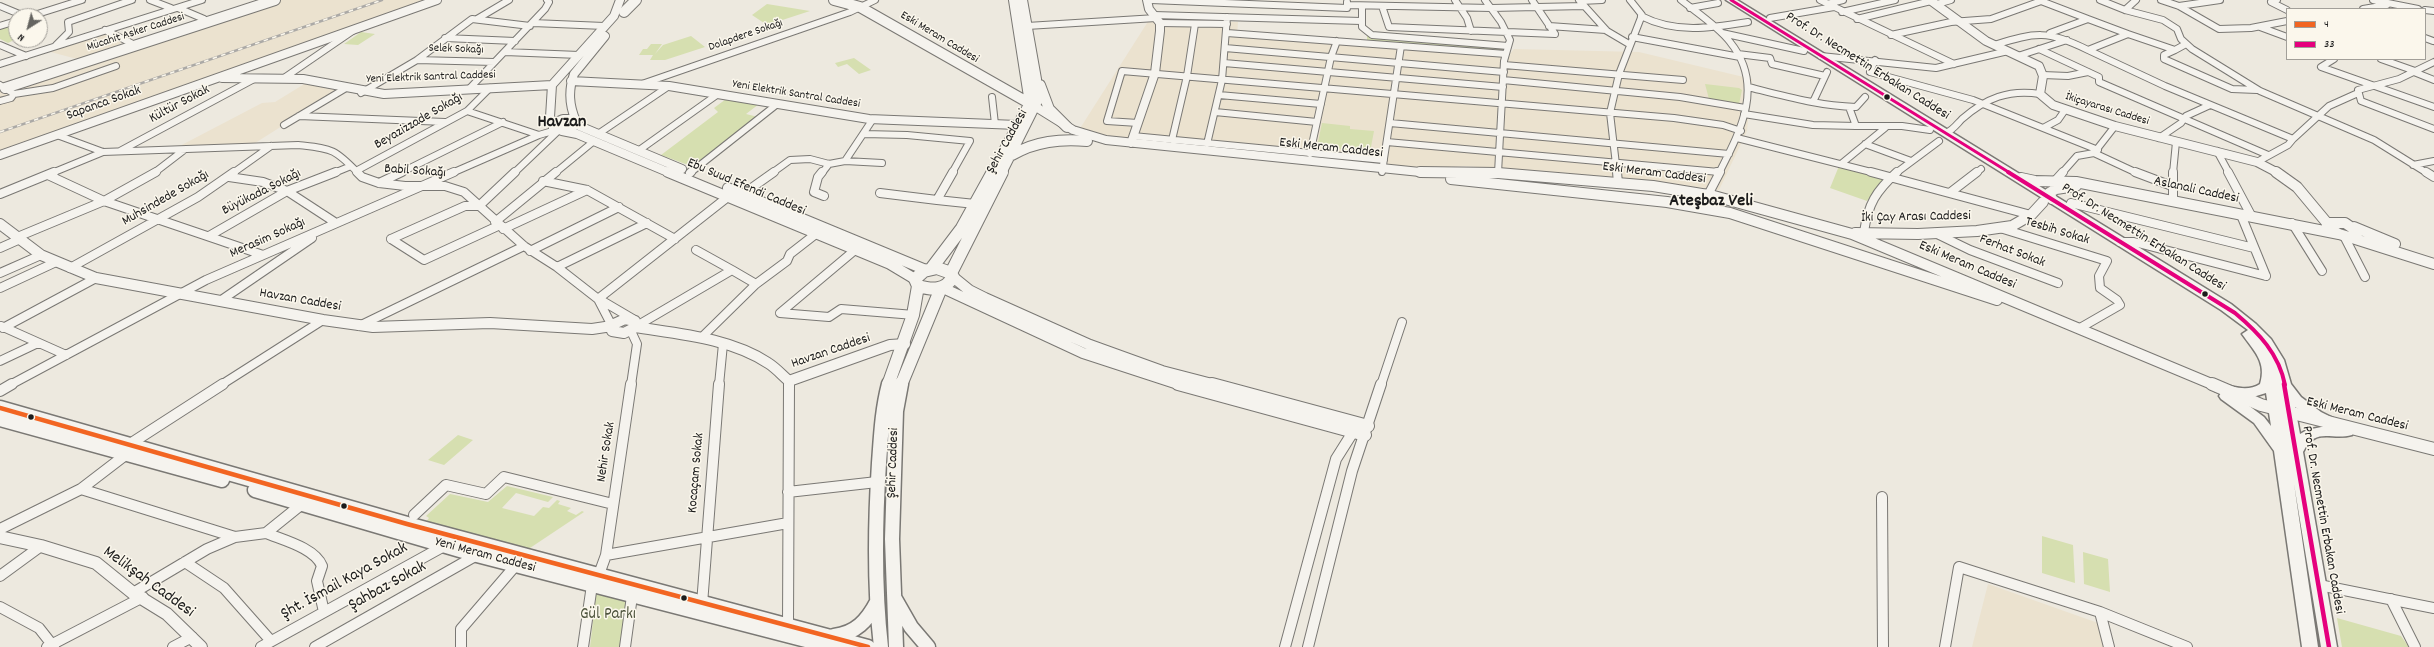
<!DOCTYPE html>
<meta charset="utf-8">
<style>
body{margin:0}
#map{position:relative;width:2434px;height:647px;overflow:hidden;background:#ede9df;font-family:Dekko,sans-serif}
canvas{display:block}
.legend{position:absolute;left:2286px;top:8px;width:140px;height:52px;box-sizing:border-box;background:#fbf7ec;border:1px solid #a29f99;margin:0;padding:5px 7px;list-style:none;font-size:12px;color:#1c1c1c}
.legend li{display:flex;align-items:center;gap:8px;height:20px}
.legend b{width:20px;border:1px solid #a29f99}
.north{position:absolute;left:8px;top:8px;width:40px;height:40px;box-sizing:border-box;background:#fbf7ec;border:1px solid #a29f99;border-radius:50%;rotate:216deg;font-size:11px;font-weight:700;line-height:16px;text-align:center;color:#1c1c1c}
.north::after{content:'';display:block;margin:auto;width:14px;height:18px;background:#656460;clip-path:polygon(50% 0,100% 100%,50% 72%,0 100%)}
</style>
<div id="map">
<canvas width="2434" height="647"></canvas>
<ul class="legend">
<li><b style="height:5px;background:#f26522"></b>4</li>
<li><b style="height:5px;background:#e5007d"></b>33</li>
</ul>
<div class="north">N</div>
</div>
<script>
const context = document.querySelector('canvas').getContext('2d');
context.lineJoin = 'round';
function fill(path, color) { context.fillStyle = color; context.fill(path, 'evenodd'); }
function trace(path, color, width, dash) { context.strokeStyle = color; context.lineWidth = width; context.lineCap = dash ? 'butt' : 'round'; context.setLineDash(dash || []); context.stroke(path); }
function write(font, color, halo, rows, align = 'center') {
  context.font = font + ' Dekko,sans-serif'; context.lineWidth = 3; context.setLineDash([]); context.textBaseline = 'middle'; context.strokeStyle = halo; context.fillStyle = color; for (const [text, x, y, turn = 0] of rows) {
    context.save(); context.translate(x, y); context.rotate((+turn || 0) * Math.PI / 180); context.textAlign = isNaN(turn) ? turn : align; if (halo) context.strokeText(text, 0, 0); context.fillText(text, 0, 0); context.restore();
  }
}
const built = new Path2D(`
 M281,0h149l-430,151v-59z
 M1149,20l89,2 -1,14 270,21 7,-8 125,3 113,27 -5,52 -28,59 -62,-8 -191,-16 -54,3 -293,-31 -40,-8z
 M103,33l18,9 -1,2 -43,15 -30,-8z
 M306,83l33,7 -87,55 -78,4 88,-46 13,-1z
 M1988,584l110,39 6,24h-132z`);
const green = new Path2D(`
 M767,4l43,7 -43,14 -15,-10z
 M16,23v16l-8,4 -8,-4v-11z
 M361,32l14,2 -17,11 -14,-1z
 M691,36l14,11 -40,13h-15l3,-5h-14l4,-6h9h-5l4,-5h11l-7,10 8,-9z
 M1367,36l133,11 3,2 -3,4 -133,-12z
 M854,58l17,12 -12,4 -12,-10 -9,3 -3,-4z
 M1705,84l34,4 3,2 -3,14 -30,-5z
 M726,99l33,5 -13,10 12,3 -61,48 -6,1 -30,-11 57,-43 -4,-4z
 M1322,123l28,3v3l24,2 -4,21 -53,-5z
 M1839,166l46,13 -18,22 -37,-13z
 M458,435l15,5 -29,25 -16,-5z
 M507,486l46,11 -5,5 -32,-9 -14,15 32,8 9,-9 6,1 8,-8 3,1 -2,3 13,4 -4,3 9,4 6,-4 2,1 -60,40 -100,-28 5,-6 -3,-2 24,-22 38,8z
 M2042,536l31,9 2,38 -33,-10z
 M2083,552l25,7 2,33 -26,-8z
 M596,594l30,7 -6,46h-30z
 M2337,618l64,18 8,11h-67z`);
const minorFar2 = new Path2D(`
 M150,0l21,8
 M1151,0l196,8v-6
 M1455,0l12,18 4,13
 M1485,0l16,22 9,18 -6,21 -6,112
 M1579,0l28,31 22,13
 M1681,0c15,12 38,27 49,42 35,43 11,88 -11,131
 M1820,0l134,64
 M2100,0l25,10 38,10 14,9 4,10 11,10 68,42 114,49 53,33
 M2161,0l18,6 40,23 32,-1 36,-7
 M2277,0l-6,2 16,8
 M2373,0l45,9
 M1580,1l22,-1
 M2041,1l47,18
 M1827,4l16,-4
 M1937,4l14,-4
 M1348,5l143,3 93,-2
 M0,6l24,10
 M1362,6v21l10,8 136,11
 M1382,6l7,21 166,7 -23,-34
 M2179,6l41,-6
 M178,8l26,11
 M1690,8l28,-5
 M2363,9l24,-4
 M2125,10l11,-10
 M2425,10l9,1
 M1842,12l53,-12
 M1154,15l207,6
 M31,16l51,-16
 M1641,16c35,18 70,12 107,6
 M1770,18l64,-11
 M477,19l32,-19
 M1857,19l74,-18
 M533,23l71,3
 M1160,23l67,1
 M0,26l16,-5
 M1027,26l129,-8
 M1549,26l57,4
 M2260,27l27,10
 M105,30l26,13
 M1227,33l279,21
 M1722,33l82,18
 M2050,33l38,-14 40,15
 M1891,35l60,-13 40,-3 53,-19
 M1632,37l108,20
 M445,38l70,3
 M2425,38l8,3
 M2186,44l-11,6 -47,-16 -40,16 77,36 128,53 36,-33 29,-13
 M0,45l26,11
 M56,45l13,-13 -1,-10 64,-22
 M1994,45c43,-13 53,-15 94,5
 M1225,48l279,24
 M2039,49l60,28v5l169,73
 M2175,50l-11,5v4l68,30 25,1
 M505,52l74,3
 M1738,54l32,4 2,6 53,12
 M1821,56l115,12 72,-17
 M2018,56l49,-16
 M2334,59l-13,8 113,40
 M2381,59l34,12
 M417,60l77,2
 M1875,60l-5,12 103,28 125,50
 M2434,62l-35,17 -41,11 3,11 73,28
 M1224,63l279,24
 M0,64l202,-64
 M1504,65l179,15
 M2414,72l20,8
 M2043,75l25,1 20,-4
 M284,78l70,-48
 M1503,80l177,17 65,11
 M0,85l14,9 -3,4 -11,3
 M639,85l211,-73 25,-12
 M1748,87c36,9 71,19 108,20l9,-10
 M469,89l76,-80 4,-7 -2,-2
 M361,93l56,-33 55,-41 58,7
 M14,94l39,-6 63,-22
 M1219,95l102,9
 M992,97l3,27
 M1813,102l14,-30
 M467,111l72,24
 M1215,112l102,10
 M1744,114l69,11 43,1 -7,-19
 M299,116l146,6
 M1138,123l-31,-2 15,-50 552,47 49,7 18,6
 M1390,123l339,31
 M284,125l62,-37
 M1856,126h46l28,4
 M2115,126l-21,27 43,20
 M2045,127l13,-7 7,-10
 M1946,133c7,-3 11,-9 16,-14 24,-21 47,-30 78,-25
 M598,134l71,-48
 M864,134l43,1 63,6 -18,32
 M57,135l46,17 195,-7c34,4 36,3 60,28
 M1133,136l251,24
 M1737,138l138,35
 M2159,138l22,-15 5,-7 24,-11
 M1172,140l15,-64 8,-52
 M1387,142l332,30
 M1207,144l15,-64 5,-63
 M1865,144l46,17
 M120,151l134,-72
 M638,151l80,-57
 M2217,151l12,22
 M1310,154l21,-97 6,-16
 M845,161l28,-42
 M2257,162l31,-17 5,-6
 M1841,164l44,-36
 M2413,165l21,-4
 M356,171l111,-60 23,-23
 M1382,172l19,-126
 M52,173l51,-21
 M154,173l30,-23
 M233,173l38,-27
 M334,173l17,-7
 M400,173l103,-51
 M452,173l87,-38 17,-5
 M514,173l44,-42
 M555,173l39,-32
 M690,173l86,-68
 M772,173l18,-13 20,-1 19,5 16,-3 37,2
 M822,173l7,-9
 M1617,173l-7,-60 9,-39 23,-59 -12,-15
 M1896,173l43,-32
 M1976,173l5,-4
 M2062,173l15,-17 17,-3
 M2173,173l3,-31`);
const minorFar1 = new Path2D(`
 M357,172l5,5 17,6 26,3h40l19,6 60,54 33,21 41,32 14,27
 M822,172l-4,5 -4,15 10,4
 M953,172l-16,28 38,4
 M1617,172l1,11
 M1717,172h2
 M1871,172l160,43
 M2135,172l37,14
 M2228,172l24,45
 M2426,172l8,5
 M690,173l1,-1
 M48,175l56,26 159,54
 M229,177l34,5 24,9 49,32
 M543,181l44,9 88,49
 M2054,182l9,-10
 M379,183l23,-11
 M1951,192l26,-20
 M880,193l57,7
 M0,194l54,-22
 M743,194l31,-22
 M1704,194l5,-1 11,-21
 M2173,200v-28
 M2071,203l183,45
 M2241,215l25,61
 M495,222l61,-50
 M2292,223l30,48
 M2000,228l107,33 -8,15 1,12 17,12 3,5 -40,23
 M503,229l84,-39
 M1864,232c4,-28 12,-41 33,-60
 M1935,233l35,17 88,33
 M209,236l78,-45 49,-19
 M2344,236l21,41
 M15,238l89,-37 52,-29
 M391,239l74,-33h14l36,-34
 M391,239l33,21 76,-35
 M2120,242h14l132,34
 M0,248l18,-8
 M696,250l36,20
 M855,250l-75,63 49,4 12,-8 73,6
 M530,251l89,-44
 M557,267l90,-44
 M70,268l128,-71 36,-25
 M0,273l41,-18
 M0,288l56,-26
 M598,299l131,-103
 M599,299l34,20
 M220,301l92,-63
 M1,326l65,29
 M359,326l165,-80
 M635,327l97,-57 24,14
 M3,328l93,-50
 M701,338l55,-54 31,-23 3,-7 27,-21
 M0,361l38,-18
 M10,385l196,-105 248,-108
 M221,385l102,-65
 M631,385l6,-41 -6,-13
 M719,385l4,-41
 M789,385v-4
 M1381,385l21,-63`);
const minor = new Path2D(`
 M0,391l12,-7
 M130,444l93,-60
 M81,489l154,48
 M788,492l89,-10
 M1882,497l1,150
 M414,515l32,-30 40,9 18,-17 109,27
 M0,529l81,-40 47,-36
 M266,533c17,7 49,15 56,33l-5,15 7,31
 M606,555l182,-32
 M185,562l39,26 47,53
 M0,576l41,-30
 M598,577l8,-22 25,-171
 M2319,585l115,23
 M133,593l74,-44 28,-12 31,-4 36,-29
 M2391,599l24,48
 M702,604l17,-220
 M0,607l39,21 15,19
 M2100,612l9,35
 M788,625l1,-241
 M47,647l96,-50
 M173,647l19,-10
 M261,647l183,-101
 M315,647l162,-92
 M461,647v-18l55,-64
 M583,647l9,-62
 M625,647l7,-51
 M1285,647l51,-188 17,-27
 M1308,647l44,-176 29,-87
 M1945,647l14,-80 141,45 87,35`);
const tertiaryFar2 = new Path2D(`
 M1930,0l56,41 53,25 4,10 -3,18 13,11 62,21 142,36 21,11
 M222,78l81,1 81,15 168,-9
 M571,81l98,5 200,33 148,6
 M1036,107l37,23 33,10 324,33
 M576,121c-7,-16 -8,-30 -2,-47l31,-38
 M554,124l-4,-7 2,-32 62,-69 6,-16
 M577,125l105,44
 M562,131l15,3 93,39
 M1131,143l24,-70 5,-42v-8l-11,-14 -2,-9
 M0,155l437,-155`);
const tertiaryFar1 = new Path2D(`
 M668,172l222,92 25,15
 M1420,172l78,1 155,13 61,10 138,38 362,151
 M2276,172l21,15 30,36
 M2021,178l14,3 41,1 263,52
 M1451,179l216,23 63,11 267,87
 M728,188l198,82
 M2052,199l-3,-6 7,-4 20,-3
 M2327,223h18l13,9 -2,4 -7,1 -10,-3 -12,-7z
 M0,224l41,31 55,23 227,42 50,7 117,-4 102,6 20,-3
 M2354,227l41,17
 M1855,233l63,1 59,-3 35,-5 19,-11 12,-13
 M2349,237l85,27
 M953,277l16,13 16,8 105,47 72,26 54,14
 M943,288l140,65 98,32
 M625,319l10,2 -1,7 -10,5 -12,-2 2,-7z
 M635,327c44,7 95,11 133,36 8,5 14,12 21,18l101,-36 15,-1`);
const tertiary = new Path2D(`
 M1178,384l187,51
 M1212,384l156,42
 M2212,384l49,21 173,44
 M0,537l41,9 55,17 37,30 34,21 34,33`);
const secondaryFar2 = new Path2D(`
 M834,0l26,7 176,100
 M624,12l12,-12
 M1040,85l9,24 18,18
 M5,88l270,-88
 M563,120h11l3,3 -8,6h-15v-5z
 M1012,155c24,-14 48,-16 75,-14
 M992,173l38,-70 -16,-103
 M1001,173l36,-72 -1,-22 -14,-79`);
const secondaryFar1 = new Path2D(`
 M937,268l14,5 2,4c-8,14 -21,13 -35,9l-3,-7 9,-8z
 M931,269l31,-41 31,-56
 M951,273l51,-101
 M888,385l25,-70 5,-29
 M901,385l40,-97`);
const secondary = new Path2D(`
 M0,408l407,116 461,123
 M0,419l222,61
 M255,490l222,65 356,92
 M895,599l16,28 17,20
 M834,636c22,-3 33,-15 43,-34
 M881,647c-7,-61 -6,-122 -2,-184 2,-27 3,-52 10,-79
 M896,647l-4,-108 4,-128 5,-27`);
const primary = new Path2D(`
 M1726,0h11l494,304 25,20 15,15 13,21 7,24 10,13 20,15 22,11 2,4 7,2 2,3 -2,3c-21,6 -36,-9 -49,17l34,195h-16l-27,-163 24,163h-16l-28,-196 -20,-28 -33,-24 -2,-3 2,-3 -6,-2 -2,-3 7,-5c13,4 28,9 40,1 7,-22 -6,-33 -18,-50l6,-4 -27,-20zM2266,393l5,33 -7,-9 -28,-21 14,2zM2295,407l31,19 -19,4 -7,4z`);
const rail = new Path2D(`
 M0,132l382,-132`);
const bus1 = new Path2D(`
 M0,408l407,116 461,123`);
const bus2Far2 = new Path2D(`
 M1731,0l279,173`);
const bus2Far1 = new Path2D(`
 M2008,172l227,141c24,20 44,41 50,72`);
const bus2 = new Path2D(`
 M2284,384l45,263`);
const markers = [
 [1887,97,3.5,"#1c1c1c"],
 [2205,294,3.5,"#1c1c1c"],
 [31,417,3.5,"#1c1c1c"],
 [344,506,3.5,"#1c1c1c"],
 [684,598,3.5,"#1c1c1c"]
];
const farStreetnames = [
 ["Mücahit Asker Caddesi",136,33,-18],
 ["Dolapdere Sokağı",746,36,-19],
 ["Eski Meram Caddesi",939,38,31],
 ["Selek Sokağı",456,50,2],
 ["Yeni Elektrik Santral Caddesi",431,78,-2],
 ["Yeni Elektrik Santral Caddesi",796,95,9],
 ["İkiçayarası Caddesi",2107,110,17]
];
const streetNames = [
 ["Prof. Dr. Necmettin Erbakan Caddesi",1867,67,32],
 ["Sapanca Sokak",104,104,-20],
 ["Kültür Sokak",180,105,-28],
 ["Beyazizzade Sokağı",419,122,-30],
 ["Şehir Caddesi",1008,142,-61],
 ["Eski Meram Caddesi",1331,149,6],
 ["Babil Sokağı",415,172,4],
 ["Eski Meram Caddesi",1654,174,7],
 ["Ebu Suud Efendi Caddesi",746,188,23],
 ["Aslanali Caddesi",2196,191,12],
 ["Büyükada Sokağı",262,193,-27],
 ["Muhsindede Sokağı",166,199,-30],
 ["İki Çay Arası Caddesi",1916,218,-1],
 ["Tesbih Sokak",2057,232,17],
 ["Prof. Dr. Necmettin Erbakan Caddesi",2143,238,32],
 ["Merasim Sokağı",268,239,-24],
 ["Ferhat Sokak",2012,252,21],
 ["Eski Meram Caddesi",1967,266,23],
 ["Havzan Caddesi",300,301,10],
 ["Havzan Caddesi",831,352,-19],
 ["Eski Meram Caddesi",2357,415,14],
 ["Nehir Sokak",607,452,-81],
 ["Şehir Caddesi",894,463,-88],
 ["Kocaçam Sokak",697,473,-85],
 ["Prof. Dr. Necmettin Erbakan Caddesi",2322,520,80],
 ["Yeni Meram Caddesi",485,556,15]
];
const nearStreetnames = [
 ["Şht. İsmail Kaya Sokak",345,582,-29],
 ["Melikşah Caddesi",148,583,36],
 ["Şahbaz Sokak",388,587,-29]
];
const nearParknames = [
 ["Gül Parkı",608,616]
];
const districtNames = [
 ["Havzan",562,124],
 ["Ateşbaz Veli",1711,203]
];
fill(built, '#ebe2cf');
fill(green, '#d6dfb0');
trace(minorFar2, '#7a7874', 8);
trace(minorFar1, '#7a7874', 10);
trace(minor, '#7a7874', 12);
trace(tertiaryFar2, '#7a7874', 10);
trace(tertiaryFar1, '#7a7874', 12);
trace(tertiary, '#7a7874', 14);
trace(secondaryFar2, '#7a7874', 12);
trace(secondaryFar1, '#7a7874', 14);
trace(secondary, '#7a7874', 17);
trace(primary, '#7a7874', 3);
trace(minorFar2, '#f5f3ee', 6);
trace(minorFar1, '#f5f3ee', 8);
trace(minor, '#f5f3ee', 10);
trace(tertiaryFar2, '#f5f3ee', 8);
trace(tertiaryFar1, '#f5f3ee', 10);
trace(tertiary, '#f5f3ee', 12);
trace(secondaryFar2, '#f5f3ee', 10);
trace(secondaryFar1, '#f5f3ee', 12);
trace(secondary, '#f5f3ee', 14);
fill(primary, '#f5f3ee');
trace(rail, '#aba9a6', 2.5);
trace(rail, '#fbf7ec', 1.5, [4.5]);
trace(bus1, '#f26522', 4.5);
trace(bus2Far2, '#e5007d', 3);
trace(bus2Far1, '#e5007d', 4);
trace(bus2, '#e5007d', 4.5);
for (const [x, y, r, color] of markers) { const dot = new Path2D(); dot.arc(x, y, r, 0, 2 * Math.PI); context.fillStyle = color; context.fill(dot); trace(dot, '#fbf7ec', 1.5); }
write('12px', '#1c1c1c', '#fbf7ec', farStreetnames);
write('14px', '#1c1c1c', '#fbf7ec', streetNames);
write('17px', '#1c1c1c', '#fbf7ec', nearStreetnames);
write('17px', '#4e543d', '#fbf7ec', nearParknames);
write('bold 18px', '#1c1c1c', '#fbf7ec', districtNames);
</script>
